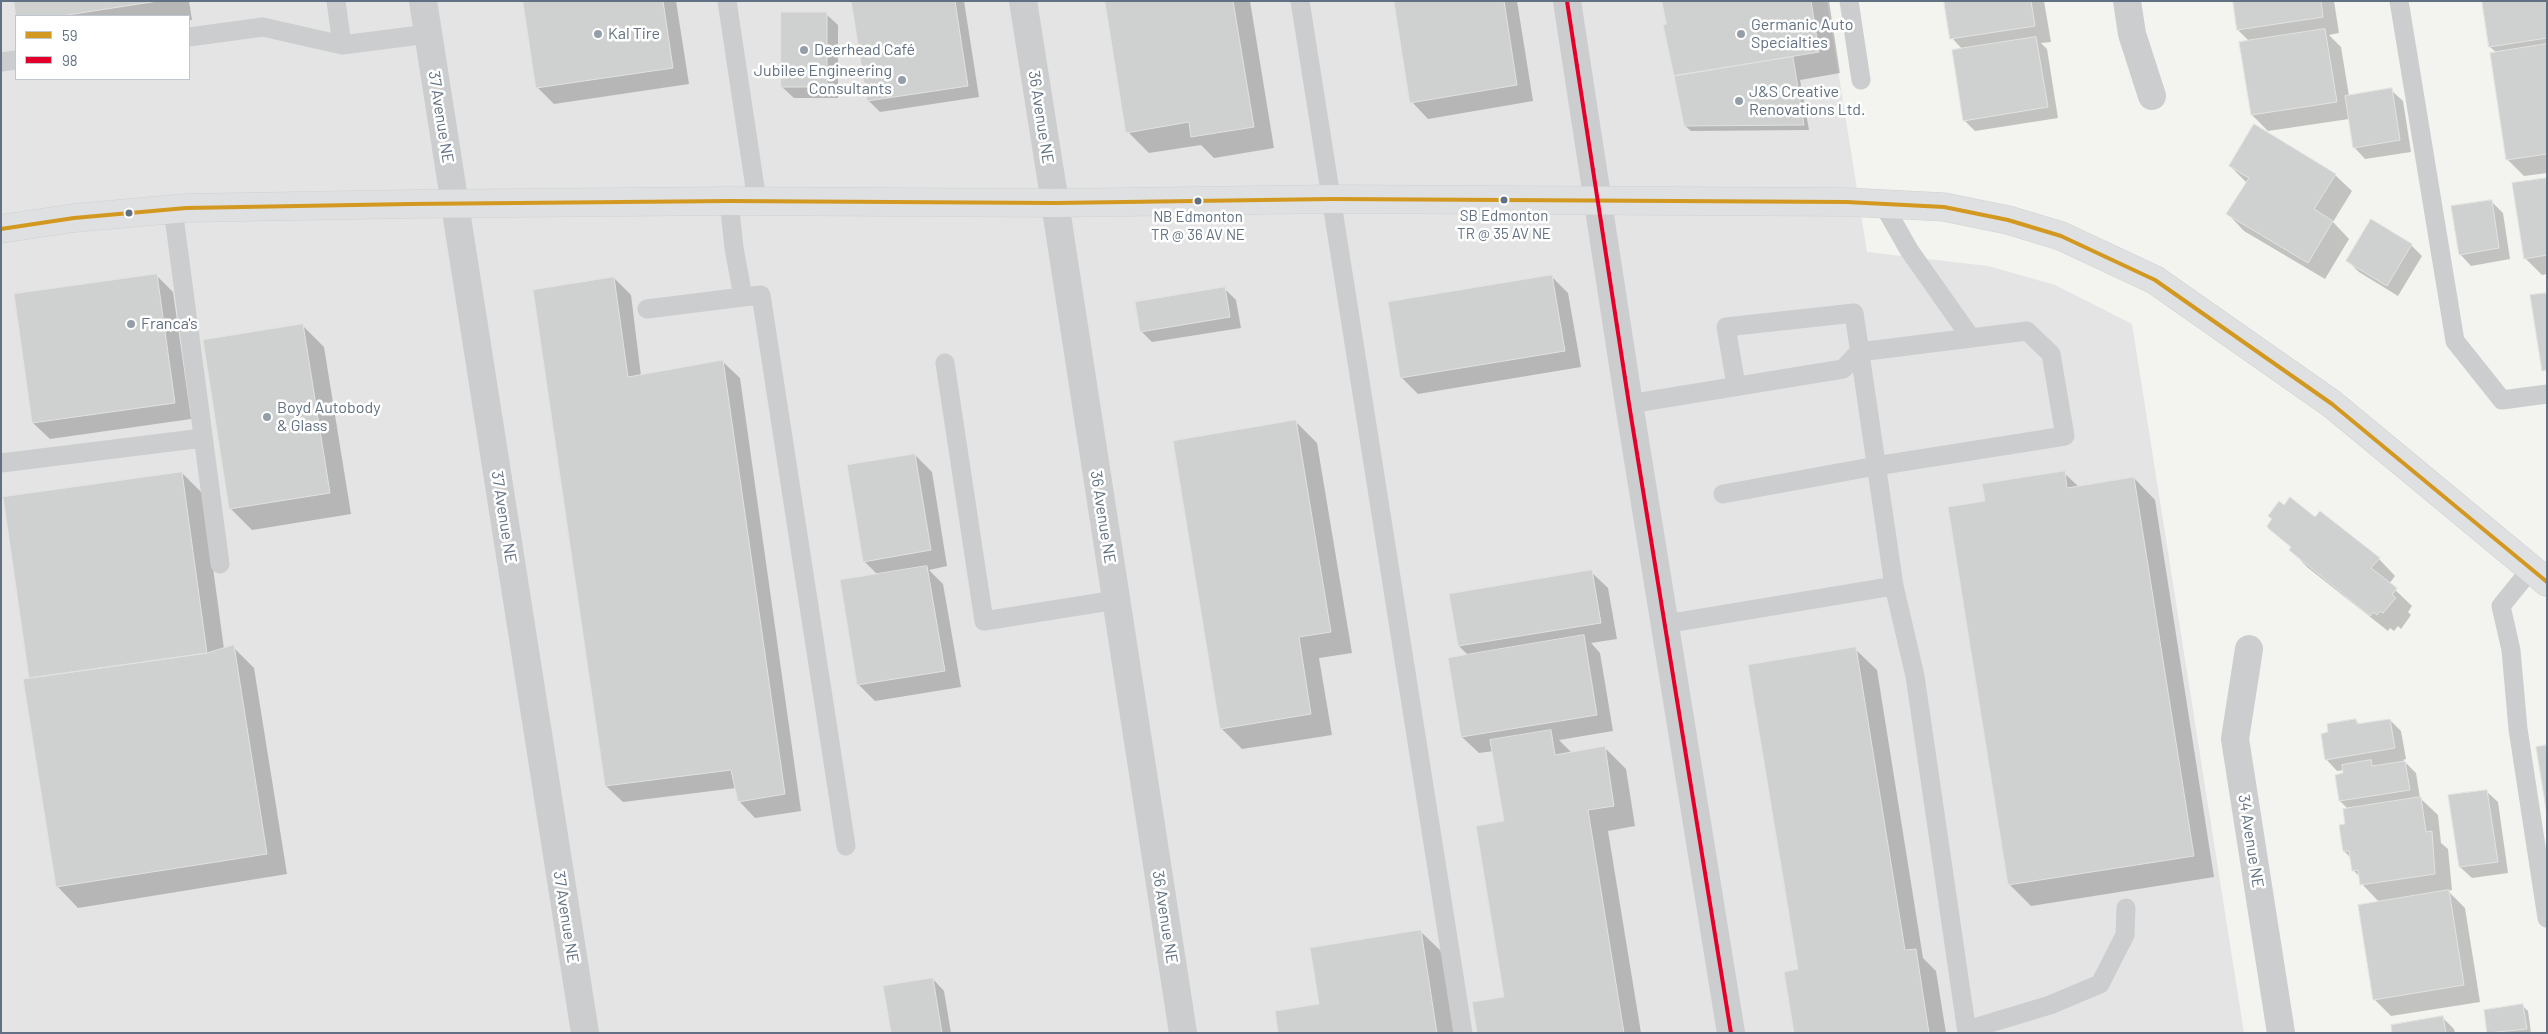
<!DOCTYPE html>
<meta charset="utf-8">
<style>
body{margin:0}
#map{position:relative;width:2548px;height:1034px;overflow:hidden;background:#f3f3f0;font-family:Barlow,sans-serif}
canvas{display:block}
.frame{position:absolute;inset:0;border:2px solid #617082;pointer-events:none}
.legend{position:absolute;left:15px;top:15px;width:175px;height:65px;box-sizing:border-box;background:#fff;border:1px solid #c0c6cd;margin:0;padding:6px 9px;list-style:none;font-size:15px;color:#617082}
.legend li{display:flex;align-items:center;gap:10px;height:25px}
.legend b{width:25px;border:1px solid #c0c6cd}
</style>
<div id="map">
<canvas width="2548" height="1034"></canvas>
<div class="frame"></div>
<ul class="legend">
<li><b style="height:6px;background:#d29820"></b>59</li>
<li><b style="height:6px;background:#e4002b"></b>98</li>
</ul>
</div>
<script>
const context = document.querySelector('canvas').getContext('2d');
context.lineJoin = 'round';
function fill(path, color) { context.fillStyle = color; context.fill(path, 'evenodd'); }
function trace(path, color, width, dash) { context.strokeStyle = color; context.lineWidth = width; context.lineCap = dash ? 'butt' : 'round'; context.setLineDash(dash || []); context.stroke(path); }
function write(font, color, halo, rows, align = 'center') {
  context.font = font + ' Barlow,sans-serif'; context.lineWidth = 5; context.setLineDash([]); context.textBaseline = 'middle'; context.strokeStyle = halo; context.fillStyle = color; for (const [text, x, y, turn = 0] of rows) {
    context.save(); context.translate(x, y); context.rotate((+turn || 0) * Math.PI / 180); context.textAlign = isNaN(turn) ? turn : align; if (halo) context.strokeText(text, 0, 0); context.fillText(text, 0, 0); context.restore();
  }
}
const built = new Path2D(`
 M1,1h1826l40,251 121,14 67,19 77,39 112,709h-2243zM16,16h173v63h-173z`);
const shadow = new Path2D(`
 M15,1h174l3,19h-3v-4h-172z
 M524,1h152l13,83 -135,20 -16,-16z
 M853,1h111l15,96 -99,15 -12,-12z
 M1106,1h144l24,147 -60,10 -13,-13 -52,8 -21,-21z
 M1395,1h122l16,100 -105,18 -16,-17z
 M1664,1h165l11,72 -40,7 9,50 -118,1 -6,-5 -20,-101h2z
 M1946,1h98l7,41 -10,1 6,6 11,69 -83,13 -11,-11 -1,-70 -11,-12z
 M2234,1h100l5,32 -10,2 12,12 8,49 42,-6 12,11 8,51 -46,7 -11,-12 -5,-28 -81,12 -16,-16 -2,-73 -12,-12z
 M2547,1v172l-23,3 -16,-16 -11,-107 -7,-6z
 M826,14l12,11v73h-44l-12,-11z
 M2230,166l105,9 17,16 -19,31 16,17 -24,40 -81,-48 -16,-17 19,-31z
 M2547,179v95l-5,1 -17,-17z
 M2491,201l12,12 7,46 -39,7 -11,-12z
 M2411,245l11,11 -24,40 -39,-24 -11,-11z
 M156,275l17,17 18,127 -141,20 -17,-16z
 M1552,277l16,16 13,74 -163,27 -17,-17z
 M614,278l17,17 10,81 82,-14 17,16 61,433 -46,7 -16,-17 -3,-13 -113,14 -17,-16z
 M1225,289l11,11 5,28 -89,14 -11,-11z
 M303,326l21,21 27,167 -99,16 -22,-22z
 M1296,422l21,21 35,210 -33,5 13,77 -90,14 -21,-21z
 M915,455l17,17 15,94 -18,4 14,14 18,103 -86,14 -16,-16 19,-110 -14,-14z
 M182,473l21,21 21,155 9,-2 21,21 33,206 -209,34 -21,-22 -52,-388z
 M2064,473l15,14 55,-9 21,22 59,377 -183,29 -21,-21 -60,-377 36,-6z
 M2284,507l31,12 64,40 16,17 -6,8 23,22 -4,6 3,3 -10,14 -3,-3 -4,5 -4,-3 -2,3 -81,-64 -16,-17 1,-2 -24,-22z
 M1591,572l17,16 9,51 -26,4 9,10 13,78 -54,9 13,13 33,-5 21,21 9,57 -27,5 33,202h-162l27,-35 -1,-176 -11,-71 -15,2 -17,-16 7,-81 -10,-10z
 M1855,649l22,21 46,288 13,13 10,62h-150l3,-63z
 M2390,720l11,11 5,28 -3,1 13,13 4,25 18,17 3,28 7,6 4,41 -4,1 17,17 15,94 -89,14 -17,-17 6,-96 -18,-19 -1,-6 -8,-8 -2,-12 -7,-7 4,-42 -8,-8 4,-31 -7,1 -11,-12 30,-38 4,4z
 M2486,791l12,11 10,71 -36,5 -12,-11z
 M1420,931l22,21 13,81h-176z
 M933,979l11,12 7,42h-59z
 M2522,1005l6,6 3,22h-42z
 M2443,1018l11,11 1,4h-62z`);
const building = new Path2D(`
 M14,1h144l-97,15 -45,1z
 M523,1h140l10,67 -137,20z
 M955,1l13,85 -101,15 -16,-100z
 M1105,1h128l21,126 -63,10 -2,-15 -63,11z
 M1394,1h110l13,84 -107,18z
 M1662,1h149l8,51 -145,24 -11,-51 3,-1z
 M1944,1h87l4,25 -85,13z
 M2233,1h88l2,16 -86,13z
 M2482,1h65v37l-58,9z
 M781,12h46v75h-46z
 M2325,29l12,73 -86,13 -12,-73z
 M2036,37l12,70 -85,14 -11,-71z
 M2547,44v110l-41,6 -16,-107z
 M1793,57l11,68 -120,1 -10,-50z
 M2392,88l8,52 -47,8 -8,-52z
 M2254,124l82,50 -22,35 19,12 -25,42 -82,-49 23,-36 -20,-12z
 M2547,178v77l-23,4 -12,-76z
 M2492,200l7,48 -40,7 -8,-49z
 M2371,219l41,25 -25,42 -41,-25z
 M157,274l18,129 -143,20 -18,-129z
 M1552,275l13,76 -165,27 -12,-76z
 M614,277l14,100 95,-17 62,434 -47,8 -7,-32 -126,16 -72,-496z
 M1225,287l5,30 -90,15 -5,-30z
 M2547,293v77l-5,1 -12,-76z
 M303,324l27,169 -101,16 -26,-169z
 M1296,420l35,212 -32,5 12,77 -91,15 -47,-288z
 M915,454l16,96 -68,12 -16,-97z
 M2065,471l2,17 67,-11 60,379 -186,29 -60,-378 37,-6 -3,-17z
 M182,472l25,181 -178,25 -26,-181z
 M2290,497l25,20 5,-6 60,47 -9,10 26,20 -5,7 4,3 -13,15 -3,-2 -3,4 -4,-3 -3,4 -81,-66 2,-3 -22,-18 -2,-3 5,-7 -4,-3 11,-15 5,4z
 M927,566l18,105 -88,14 -17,-105z
 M1592,570l9,53 -143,23 -9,-52z
 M1584,635l13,80 -136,22 -13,-79z
 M234,645l33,209 -211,33 -33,-208 184,-26z
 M1856,647l49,303 11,-1 13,84h-135l-10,-61 14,-3 -50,-304z
 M2356,719l1,5 33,-5 5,29 -70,12 -4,-26 7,-2 -1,-8z
 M1551,730l4,25 50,-9 9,60 -26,4 36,223h-147l-5,-31 32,-5 -28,-171 28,-5 -14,-81z
 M2547,745v70l-11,-68z
 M2371,760l1,6 33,-5 5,29 -71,11 -4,-26 8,-2 -1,-8z
 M2487,790l11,72 -39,5 -11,-72z
 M2421,797l5,35 6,-1 3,43 -75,11 -2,-15 -6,1 -3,-20h-6l-4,-26 6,-1 -2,-15z
 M2449,890l15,95 -91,15 -15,-95z
 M1421,930l16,103h-159l-3,-22 44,-7 -9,-56z
 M933,978l9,55h-51l-8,-47z
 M2523,1004l4,25 -40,4 -3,-23z
 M2443,1016l3,17h-54l-1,-8z`);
const service = new Path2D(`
 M336,1l6,44
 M727,1l30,200
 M1300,1l163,1032
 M1849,1l12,79
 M2399,1l56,340 47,59 45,-6
 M189,37l74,-10 79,18 86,-11
 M1,62l15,-2
 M729,201l5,47 9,49 18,-2 85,551
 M173,209l47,355
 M647,309l96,-12
 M945,363l39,258 132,-21
 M1629,404l214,-35 16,-17 112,-14 -62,-88 -26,-46
 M1,463l202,-25
 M1723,494l153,-28 189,-30 -14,-82 -24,-23 -56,7
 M2531,569l-30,37 10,44 7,79 29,189
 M1894,586l21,90 52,357
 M1665,624l229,-38 -40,-273 -128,14 10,58
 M1967,1030l83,-25 50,-21 25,-49 1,-27`);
const minor = new Path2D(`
 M423,1l162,1032
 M1567,1l62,403 102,629
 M2127,1l5,33 20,62
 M1055,203l128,830
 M2249,649l-14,90 46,294`);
const tertiary = new Path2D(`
 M1023,1l32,202`);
const secondary = new Path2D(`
 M1,229l73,-11 112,-10 224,-4 319,-3 326,2 277,-4 514,3 98,5 64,13 53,16 94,44 177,124 215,178`);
const bus1 = new Path2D(`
 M1,229l73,-11 112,-10 224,-4 319,-3 326,2 277,-4 514,3 98,5 64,13 53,16 94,44 177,124 215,178`);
const bus2 = new Path2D(`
 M1567,1l62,403 102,629`);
const markers = [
 [598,34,5,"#949ea8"],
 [1741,34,5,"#949ea8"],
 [804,50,5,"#949ea8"],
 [902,80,5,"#949ea8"],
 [1739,101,5,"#949ea8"],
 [1504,200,4.5,"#617082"],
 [1198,201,4.5,"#617082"],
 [129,213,4.5,"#617082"],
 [131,324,5,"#949ea8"],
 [267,417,5,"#949ea8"]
];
const busNames = [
 ["SB Edmonton",1504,216],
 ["TR @ 35 AV NE",1504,234],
 ["NB Edmonton",1198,217],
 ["TR @ 36 AV NE",1198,235]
];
const poiNames = [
 ["Germanic Auto",1751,25],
 ["Specialties",1751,43],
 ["Kal Tire",608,34],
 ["Deerhead Café",814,50],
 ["Jubilee Engineering",892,71,"right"],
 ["Consultants",892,89,"right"],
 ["J&S Creative",1749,92],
 ["Renovations Ltd.",1749,110],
 ["Franca's",141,324],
 ["Boyd Autobody",277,408],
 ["& Glass",277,426]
];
const streetNames = [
 ["37 Avenue NE",441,117,81],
 ["36 Avenue NE",1041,117,81],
 ["37 Avenue NE",504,517,81],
 ["36 Avenue NE",1103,517,81],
 ["34 Avenue NE",2251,841,81],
 ["37 Avenue NE",566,917,81],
 ["36 Avenue NE",1165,917,81]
];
fill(built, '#e3e4e3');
fill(shadow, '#0003');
fill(building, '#cfd0d0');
trace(building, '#e2e2e0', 1);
trace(secondary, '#d1d1d1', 29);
trace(service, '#cccdce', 19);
trace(minor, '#cccdce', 28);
trace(tertiary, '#cccdce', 28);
trace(secondary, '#dfe0e1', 28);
trace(bus1, '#d29820', 4);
trace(bus2, '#e4002b', 4);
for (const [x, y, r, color] of markers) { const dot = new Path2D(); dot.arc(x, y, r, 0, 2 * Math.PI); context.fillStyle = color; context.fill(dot); trace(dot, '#fff', 2); }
write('15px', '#617082', '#fff', busNames);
write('16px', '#617082', '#fff', poiNames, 'left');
write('16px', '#617082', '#fff', streetNames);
</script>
